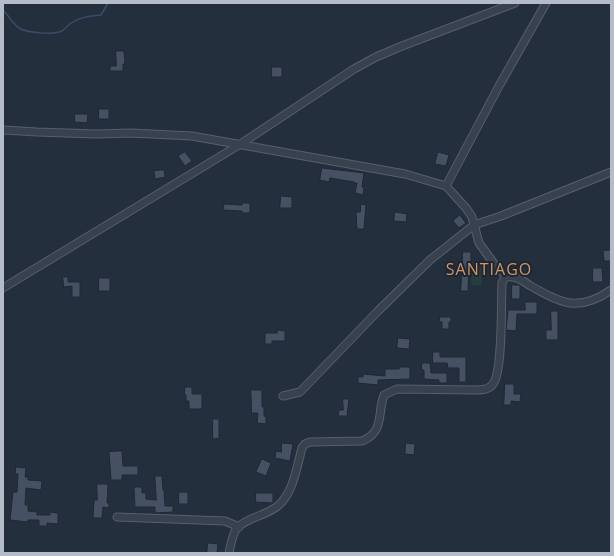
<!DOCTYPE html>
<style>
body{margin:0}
#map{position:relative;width:614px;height:556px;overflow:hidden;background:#242f3e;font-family:"Open Sans",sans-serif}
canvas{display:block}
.frame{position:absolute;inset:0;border:4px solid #b4bcc9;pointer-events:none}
</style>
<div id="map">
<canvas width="614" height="556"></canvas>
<div class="frame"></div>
</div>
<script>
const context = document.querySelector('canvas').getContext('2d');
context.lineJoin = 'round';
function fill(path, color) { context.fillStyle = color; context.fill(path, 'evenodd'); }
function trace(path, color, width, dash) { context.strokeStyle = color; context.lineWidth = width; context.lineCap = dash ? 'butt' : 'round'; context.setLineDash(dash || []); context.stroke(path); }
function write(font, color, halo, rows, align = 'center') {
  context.font = font + ' "Open Sans",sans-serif'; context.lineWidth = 4; context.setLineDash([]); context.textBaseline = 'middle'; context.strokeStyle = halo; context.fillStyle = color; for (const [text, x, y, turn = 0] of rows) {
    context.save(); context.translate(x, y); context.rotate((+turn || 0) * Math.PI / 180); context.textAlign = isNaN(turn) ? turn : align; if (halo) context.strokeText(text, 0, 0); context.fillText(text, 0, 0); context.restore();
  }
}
const green = new Path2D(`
 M473,262h10l-2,24 -10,-1z`);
const stream = new Path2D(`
 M3,10c6,6 10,14 16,18 8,5 34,7 43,3 3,-2 6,-6 9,-8 9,-6 19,-7 30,-8l7,-12`);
const building = new Path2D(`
 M116,51h8l1,13h-2v7h-13v-5h6z
 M272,67h10v10h-10z
 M99,109h10v10h-10z
 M75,114h13l-1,9 -12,-1z
 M185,152l7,9 -7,5 -7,-10z
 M438,152l11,3 -3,11 -11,-2z
 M322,168l42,5 -2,14h2l-1,8 -8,-2 2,-10h-3v-1l-24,-4 -1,4 -9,-2z
 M164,170l1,7 -10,2 -1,-8z
 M281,196l11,1v11h-12z
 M242,203h8v10h-8v-2l-19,-1 1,-6 18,1z
 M361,204l5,1 -2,24h-7l-1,-17h4z
 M395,212l12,2 -1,8 -12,-1z
 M460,215l6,8 -7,5 -6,-7z
 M611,250v11h-7l-1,-10z
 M463,252h8v11h-2l-1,28h-7z
 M593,268h9l1,14h-10z
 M63,277h5v5h12v15h-8v-11l-8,1z
 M99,278h11v13h-11z
 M512,285h8v14h-8z
 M525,302h12v12h-20l-1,17 -10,-1 2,-20h17z
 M551,311h7v29h-12v-10h5z
 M440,317h11v5h-2v7h-7v-7h-2z
 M277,330l8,1v10h-13v3h-7v-11h12z
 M398,338l12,1 -1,10 -12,-1z
 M433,352h7v5h26v25h-7v-14h-11l-1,-5h-14z
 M422,363h8l1,10h16v10h-8v-3l-15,-1v-9h-2z
 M399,367h11v12l-32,1v5l-20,-2v-6h5v-3l22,2v-7h14z
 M505,384h9v10h7l-1,8 -9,-1v4h-7z
 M185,387h7v7h10v15h-13v-8h-3v-6h-1z
 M251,390h11v17h2v9l2,1v7l-9,-1 1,-10h-6z
 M343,399h6l-2,17h-9l1,-6h4z
 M213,419h6v19l-6,1z
 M282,443l11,1 -3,17 -15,-3 1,-7 5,1z
 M406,443l9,1 -1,11 -9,-1z
 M122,451l1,15h15v9h-16v5h-11l-2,-28z
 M262,459l9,4 -5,13 -10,-4z
 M16,467l10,1 -1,9h3v3l14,1 -1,9 -15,-2 -1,17h3v6l9,1v3h13v-3l8,1v11l-11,-1v3h-8v-6h-11v2l-18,-2 3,-28h4l1,-18h-2z
 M155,476h7l1,14h1l1,16h8v6l-18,1v-6h-20l-1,-20h8v6h4v6l10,1z
 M97,484h11l-1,19h2v5l-6,-1 -1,11h-9l1,-18h3z
 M179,492h9v12h-9z
 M256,493h17v10l-17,-1z
 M208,543l10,1 -1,9h-10z`);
const minor = new Path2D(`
 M3,130l34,2 59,2 35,-1 61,3 213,38 41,12 20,22 6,9 7,26 16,22 12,12
 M446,186l53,-100 47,-83
 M3,288l236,-143 115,-76 22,-12 26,-11 113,-43
 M283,396l17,-4 78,-81 52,-51 44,-35 27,-9 110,-44
 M117,517l108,4 14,6
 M229,553c2,-8 3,-20 9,-26 12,-11 32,-12 43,-24 13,-14 16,-37 21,-55l3,-4 5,-2 52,-1c23,-9 15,-28 22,-46l13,-6 77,1c7,0 15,0 19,-6 10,-12 8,-82 9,-101l2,-4 3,-2c9,-1 15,3 22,8 32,18 49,28 82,5`);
const quarterNames = [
 ["SANTIAGO",489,270]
];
fill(green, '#263c3f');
trace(stream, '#394c67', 1.5);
fill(building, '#455162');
trace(building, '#1f2835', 1);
trace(minor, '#565f6c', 9);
trace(minor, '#38414e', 7);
context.letterSpacing = '1px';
write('16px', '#d59563', '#1d2633', quarterNames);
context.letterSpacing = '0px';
</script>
